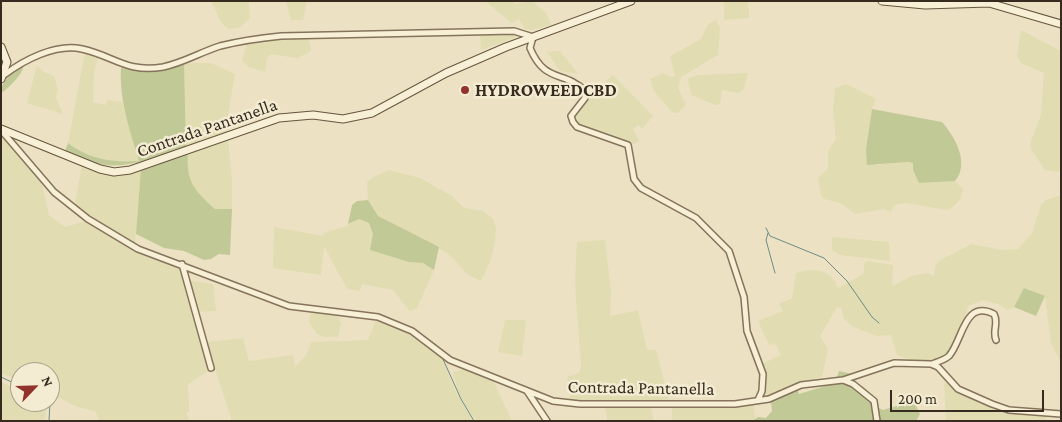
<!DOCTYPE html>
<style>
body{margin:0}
#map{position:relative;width:1062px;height:422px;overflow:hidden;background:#ece2c3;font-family:"Crimson Pro",serif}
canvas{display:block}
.frame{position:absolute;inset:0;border:2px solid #362b1e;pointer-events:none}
.north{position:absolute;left:10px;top:362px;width:50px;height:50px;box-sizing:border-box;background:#f4ecd2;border:1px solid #a89f8a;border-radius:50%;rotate:66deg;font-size:14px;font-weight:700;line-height:20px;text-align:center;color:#362b1e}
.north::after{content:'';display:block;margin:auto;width:18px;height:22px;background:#91322d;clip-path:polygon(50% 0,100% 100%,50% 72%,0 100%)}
.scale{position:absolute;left:890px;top:390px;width:154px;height:22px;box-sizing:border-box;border:2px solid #362b1e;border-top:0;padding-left:6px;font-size:15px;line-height:18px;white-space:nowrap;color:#362b1e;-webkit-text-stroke:4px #f4ecd2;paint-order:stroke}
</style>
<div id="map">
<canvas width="1062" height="422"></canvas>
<div class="frame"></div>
<div class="north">N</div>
<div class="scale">200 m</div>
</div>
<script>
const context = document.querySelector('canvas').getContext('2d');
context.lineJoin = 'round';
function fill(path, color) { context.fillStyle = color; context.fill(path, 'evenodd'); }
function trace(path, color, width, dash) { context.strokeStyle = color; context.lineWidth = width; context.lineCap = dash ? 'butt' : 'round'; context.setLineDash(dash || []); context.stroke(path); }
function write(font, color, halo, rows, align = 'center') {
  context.font = font + ' "Crimson Pro",serif'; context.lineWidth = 5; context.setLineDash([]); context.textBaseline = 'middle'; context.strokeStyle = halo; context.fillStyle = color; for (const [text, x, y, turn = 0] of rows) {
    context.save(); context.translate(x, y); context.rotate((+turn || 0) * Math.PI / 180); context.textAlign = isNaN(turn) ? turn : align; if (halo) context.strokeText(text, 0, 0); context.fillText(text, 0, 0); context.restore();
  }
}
const farmland = new Path2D(`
 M211,1h38l1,17 -11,10 -11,1 -7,-7z
 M286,1h21l-4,19h-12z
 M485,1h27l3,3 17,-3 14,12 5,12 -20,5 -6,-1 -6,-10 -7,4z
 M724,1h24l1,17 -25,2z
 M716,20l4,8 -2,27 -37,22 -3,11 8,17 -8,8 -6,-1 -18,-21 -4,-12 13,-6 8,4 4,-1 -5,-20 31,-17 7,-15z
 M1021,30l40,21v119l-4,2 -12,-2 -14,-21 -1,-5 11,-29 3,-42 -23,-10 -4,-7z
 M517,32l8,2 -44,16 -1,-16z
 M308,35l3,15 -3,3 -11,5 -27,-4 -3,5 -2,13 -17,-5 -6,-7 5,-16 6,-3z
 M560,51l18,23 -18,-3 -13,-19z
 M85,52l13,4 -4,17 -1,29 13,3 1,-5 15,2 17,59 -17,2 -23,-5 -20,-7 -11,-8z
 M196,63h15l24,11 -7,41v18l-42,14 -2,-83z
 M37,65l5,6 12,5 4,14 -2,7 7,17 -36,-11z
 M748,73l-4,16 -5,4 -17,-3 -2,14 -5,1 -23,-10 -4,-13 1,-4 9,-3z
 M613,75l40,41 -11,13 -4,-4 -5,4 6,12 -5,3 -58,-21 -3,-10 17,-19z
 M846,84l30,15 -4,10 -6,40 9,16 33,-3 5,1v7l6,13 36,-2 8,8 -2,9 -6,7 -8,5 -41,-7 -11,2 -5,7 -6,-3 -29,5 -14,-11 -17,-4 -3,-4 -3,-17 10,-9v-18l8,-12 -3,-29 2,-22z
 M1,132l40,48 8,35 16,12 21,-6 52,30 43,15 29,104 -22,14 1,27 -3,2 4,8h-95l4,-2 -4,-8 -18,-4 -27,-14v-21h-30v8l-19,-7z
 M228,138l4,43v28h-17l-20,-18 -6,-10 -2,-14 1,-16z
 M82,163l18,7 41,-2 -6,77 -60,-40z
 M389,170l31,8 32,18 12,12 19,3 10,8 3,9 -1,13 -4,18 -10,22 -13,-6 -19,-21 -71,-38 -10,-16 -1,-17 5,-5z
 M1061,195v174l-1,-8 -9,-18 -6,-46 -20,-9 -11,19 -6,3 -10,-6 -15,-4 -15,6 -5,20 -12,21 -7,9 -14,5 -20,-1 -13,-5 -6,-20 -14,1 -24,-9 -9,-8 -3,-11 -4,-1 -17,29 8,13 -6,28 -18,4 -42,17 3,-18 -3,-16 19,-9 -6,-12 -6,2 -11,-24 25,-10 -4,-7 13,-6 4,-25 13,-3 12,1 8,4 6,6 3,7 25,-14 2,-12 3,-1 25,4 -1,21 20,-10 15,-3 7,3 1,-10 4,-5 32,-17 31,6 16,-1 14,-16 9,-28 5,-5z
 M359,219l10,4 4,11 36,28 14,1 11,7 -17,38 -7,3 -3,-3 -14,-18 -31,-6 -2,7 -13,-2 -23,-43 -3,29 -48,-7 1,-41 49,9 1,-3 20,-6z
 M832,237l57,5 1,19 -50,-6 -8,-5z
 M605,240l6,51 -1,25 28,-6 9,40h9l13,50h-98l-4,-23 12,-4 2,-7 -6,-81 2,-43z
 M188,280l25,4 3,27 -20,1z
 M311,311l26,2 4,10 -3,14h-15l-7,-4 -7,-11z
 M377,318l34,14 29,21 15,37 18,31h-241l-26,-79 37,-4 6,23 44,-6 2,12 12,-13 4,-12 57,-2z
 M505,320h21l-4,36 -24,-4z
 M465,369l27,9 20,43h-35l-7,-8 -11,-19 -7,-22z
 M1,382l19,9v11h27l-2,19h-44z
 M944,382l56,27 46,5 1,7h-101z
 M651,403l2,18h-45l-4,-17z
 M753,403l2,15 -3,3h-80v-16z`);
const green = new Path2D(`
 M184,64l2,83c-28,9 -58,23 -88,17 -11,-3 -22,-9 -33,-13l3,-8c20,16 46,20 71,18 -9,-31 -20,-61 -18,-93l26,3z
 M23,66c1,7 -14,22 -22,27 0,-12 12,-22 22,-27z
 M872,109l70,13c13,15 28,41 13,59l-36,2 -6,-13v-7l-5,-1 -41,3 -1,-16z
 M188,151c-2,31 5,38 27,58h17l-2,46 -11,-1 -8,5 -7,1 -20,-9 -20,-3 -28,-14 5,-66z
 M368,200l10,16 61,31 -5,23 -11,-7 -14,-1 -39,-12 3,-16 -4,-11 -10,-4 -11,5 4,-19 5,-4z
 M1024,288l21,8 -9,20 -22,-9z
 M839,371l13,3 -3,6c12,4 25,12 26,26l8,4 27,-8 6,4 4,8 -4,7h-164l6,-4 8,1 6,-7 -1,-9 26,-14 2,6 36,-11z`);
const stream = new Path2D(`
 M766,228l4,8 54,22 23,23 25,36 7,6
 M768,233l-2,7 9,33
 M442,357l19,42 13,22
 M1,377l19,9
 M49,421l1,-19`);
const street = new Path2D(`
 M4,75c20,-15 52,-32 78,-26 32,7 44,24 81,18 20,-4 38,-15 57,-21 20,-5 41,-8 61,-10l233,-5 19,6 -3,11c15,36 34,22 55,43v7l-14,18 2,6 4,5 51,18 6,34 7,9 55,30 33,33 15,46 3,34 16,43 -1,17 -4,9
 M1,130l53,62 34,27 50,30 151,57 89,11 34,14 38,29 103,41 27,3h155l34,-5 32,-14 42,-5 10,4 21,17 3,20
 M182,264l29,104
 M932,364c5,-2 13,-4 17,-8 14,-16 15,-57 45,-42 5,9 -2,17 2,26
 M843,380l51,-17 37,1 7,3 20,22 34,15 17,6 52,4
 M527,391l20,30`);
const secondary = new Path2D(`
 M882,1l43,4 64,-2 72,21
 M1,47l6,15 -6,17
 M1,129l99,40 14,3 16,-2 149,-52 34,-3 30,4 29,-6 74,-40 60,-26 125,-46`);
const markers = [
 [465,90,5,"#91322d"]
];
const poiNames = [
 ["HYDROWEEDCBD",475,90]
];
const streetNames = [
 ["Contrada Pantanella",207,128,-19],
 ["Contrada Pantanella",641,388,1]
];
fill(farmland, '#e1dcb1');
fill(green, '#c1c997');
trace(stream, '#6c8c86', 1);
trace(street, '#85735b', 8);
trace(secondary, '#67553e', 9);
trace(street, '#f7efd6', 5);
trace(secondary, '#f7efd6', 7);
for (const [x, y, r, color] of markers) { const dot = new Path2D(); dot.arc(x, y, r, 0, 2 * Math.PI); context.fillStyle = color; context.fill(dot); trace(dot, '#f4ecd2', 2); }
write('bold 18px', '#362b1e', '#f4ecd2', poiNames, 'left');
write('18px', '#362b1e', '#f4ecd2', streetNames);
</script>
